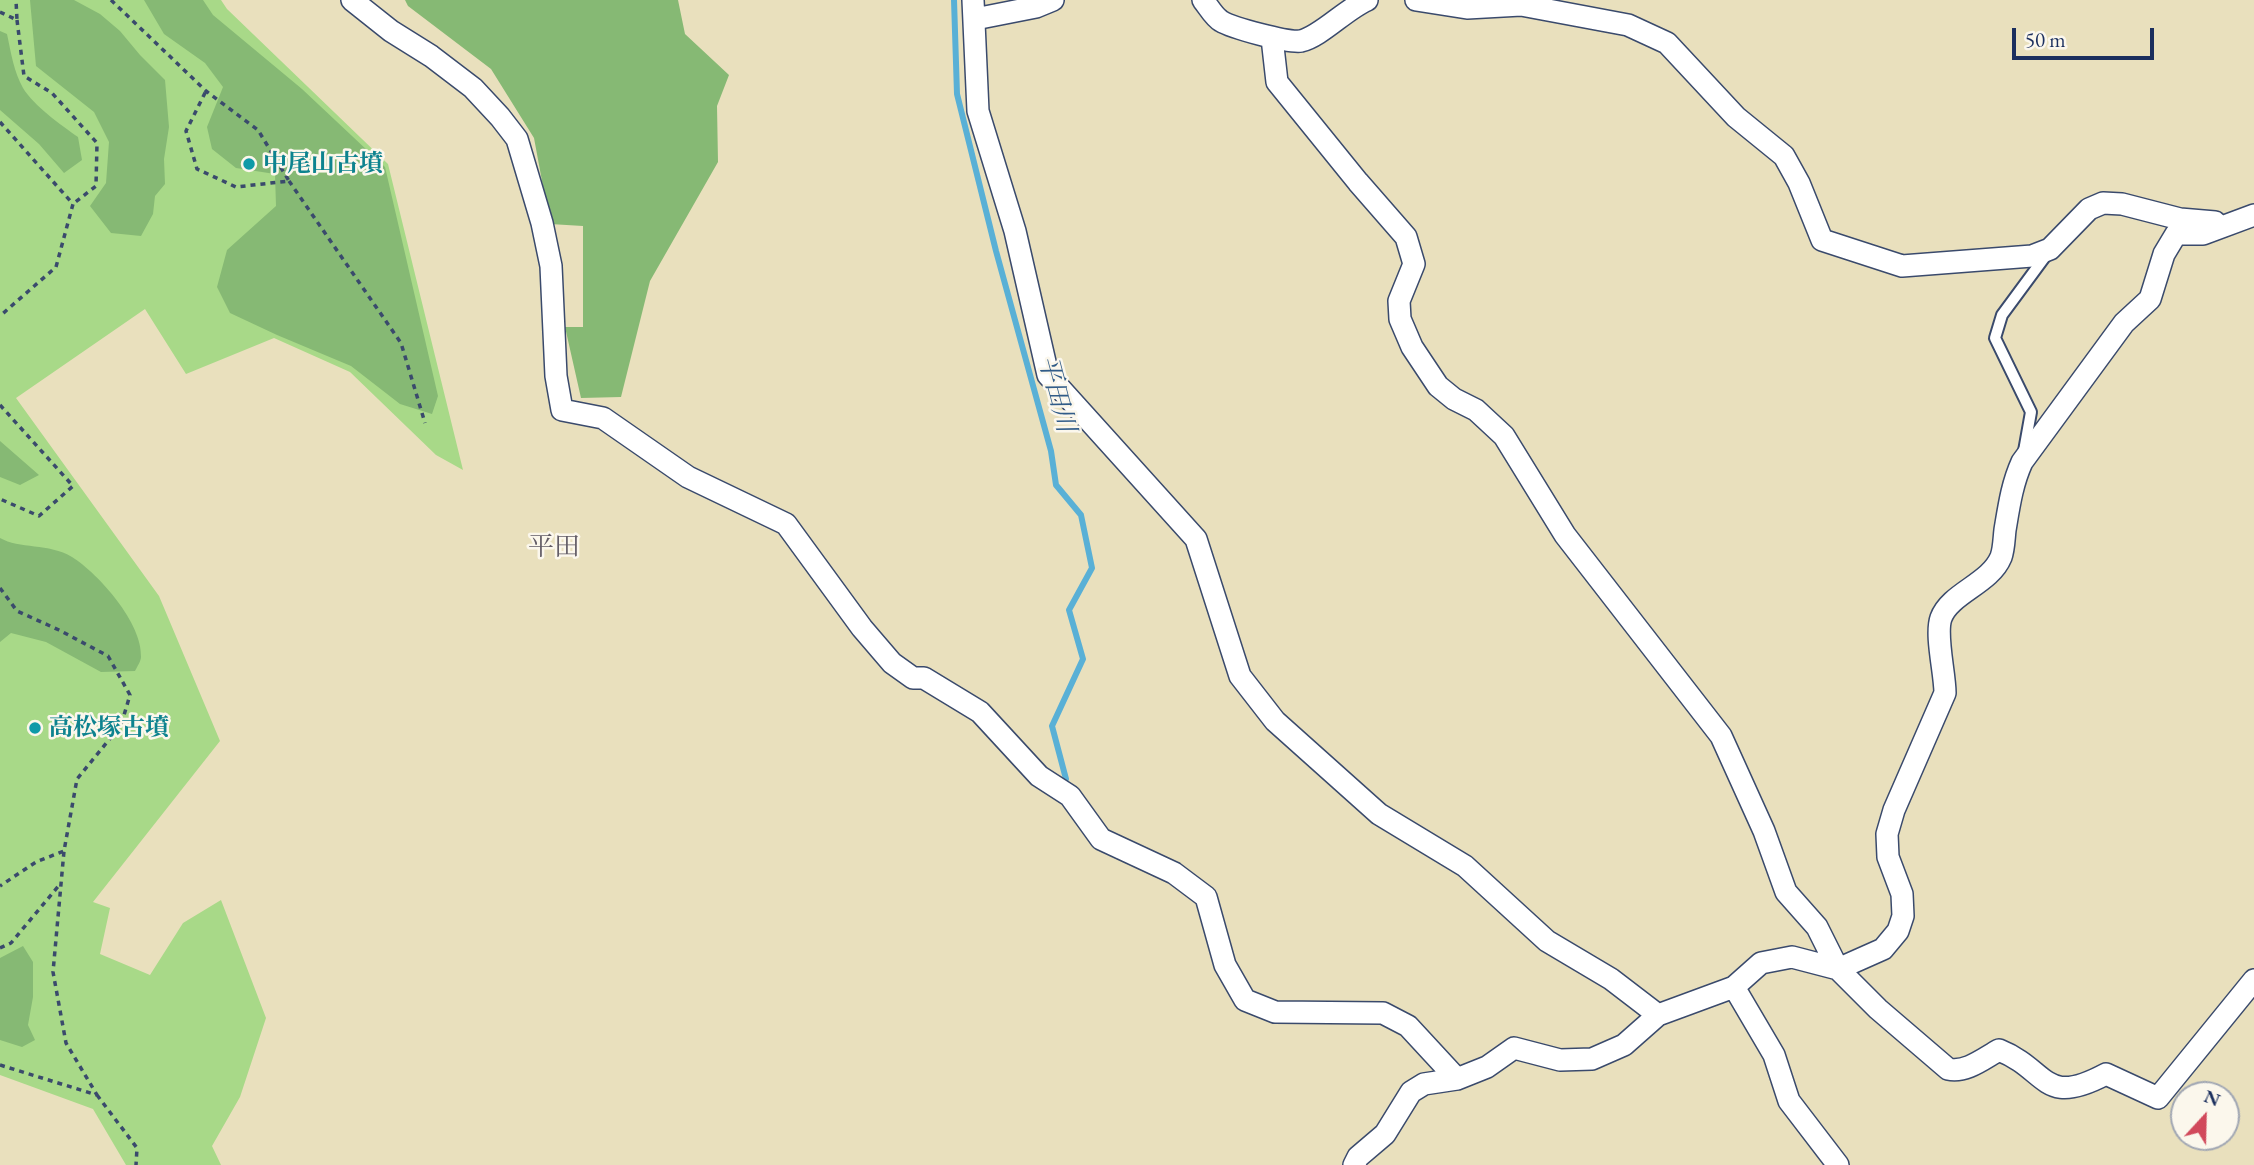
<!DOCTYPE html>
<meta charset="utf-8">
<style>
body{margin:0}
#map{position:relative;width:2254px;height:1165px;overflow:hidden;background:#e9e0bd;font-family:"EB Garamond",serif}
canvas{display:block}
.north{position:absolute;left:2170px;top:1081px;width:70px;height:70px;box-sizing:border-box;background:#fbf7ec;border:2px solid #a1a7b3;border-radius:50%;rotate:22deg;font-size:19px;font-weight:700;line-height:28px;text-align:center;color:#1b2f5e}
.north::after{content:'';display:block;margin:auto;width:24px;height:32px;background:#d1495b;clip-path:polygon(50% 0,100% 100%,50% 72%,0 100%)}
.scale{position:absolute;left:2012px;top:28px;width:142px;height:32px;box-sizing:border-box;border:4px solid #1b2f5e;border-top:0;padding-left:9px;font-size:21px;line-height:24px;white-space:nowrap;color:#1b2f5e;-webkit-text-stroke:5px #fbf7ec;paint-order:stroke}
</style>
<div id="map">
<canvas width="2254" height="1165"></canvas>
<div class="north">N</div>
<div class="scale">50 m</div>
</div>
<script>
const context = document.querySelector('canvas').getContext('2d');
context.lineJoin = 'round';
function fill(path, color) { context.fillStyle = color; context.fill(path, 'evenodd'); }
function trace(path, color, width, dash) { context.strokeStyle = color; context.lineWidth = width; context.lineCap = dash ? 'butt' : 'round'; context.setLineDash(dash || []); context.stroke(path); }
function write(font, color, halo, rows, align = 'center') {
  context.font = font + ' "EB Garamond","Noto Serif JP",serif'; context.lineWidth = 5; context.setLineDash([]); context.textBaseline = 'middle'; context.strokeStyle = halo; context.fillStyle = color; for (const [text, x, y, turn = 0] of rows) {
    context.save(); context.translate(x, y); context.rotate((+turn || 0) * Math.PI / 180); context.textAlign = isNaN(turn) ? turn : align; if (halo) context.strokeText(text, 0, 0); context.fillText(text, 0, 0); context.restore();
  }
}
const green = new Path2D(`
 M0,0h221l6,9 161,155 75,306 -27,-15 -86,-83 -76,-34 -88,36 -41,-65 -129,89 143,198 61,145 -127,161 17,6 -10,46 50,21 33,-52 38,-23 45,118 -26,79 -28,49 9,19h-95l-33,-56 -93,-34z`);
const forest = new Path2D(`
 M30,0h44l26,14 20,17 20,24 25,25 4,47 -5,32 1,25 -10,12 -2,18 -12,22 -30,-3 -21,-27 16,-23 3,-41 -15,-30 -58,-46z
 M144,0h59l10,15 89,74 83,78 53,229 -6,18 -32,-10 -49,-38 -74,-31 -47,-22 -13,-26 10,-37 49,-44 -1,-32 -39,-6 -24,-19 -5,-22 16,-40 -18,-24 -41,-29z
 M405,0h273l7,34 44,41 -12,31 1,56 -68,119 -29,116 -40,1 -16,-71h18v-101l-33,-2 -16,-86 -43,-69 -83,-63z
 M0,31l7,3c4,19 7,38 16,54 11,18 38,37 55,49l4,23 -18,13 -25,-29 -39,-34z
 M0,441l39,34 -19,10 -20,-8z
 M0,538c19,11 49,5 72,19 27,17 71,67 69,100 0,4 -4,10 -6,14l-34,1 -55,-30 -35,-9 -11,9z
 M23,946l10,16v35l-5,28 7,15 -13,7 -22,-7v-82z`);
const stream = new Path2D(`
 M954,0l3,94 39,157 55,200 5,34 25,30 11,53 -23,42 14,49 -31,67 14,53`);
const path = new Path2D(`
 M111,0l95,91 52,39 31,51 -53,6 -39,-18 -11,-38 20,-40
 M0,12l17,8 -1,-20
 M17,20l7,56 28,17 45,50 -1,43 -23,18
 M0,122l73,82 -17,63 -56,49
 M289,181l112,162 24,80
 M0,405l73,81 -34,30 -39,-17
 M0,588l17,23 42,19 49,26 22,39 -9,30 -44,54 -13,72 -28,11 -36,24
 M0,948l11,-5 50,-60
 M0,1065l97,30 -31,-52 -13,-71 11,-121
 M97,1095l40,53 -1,17`);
const service = new Path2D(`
 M2024,451l7,-39 -36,-74 7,-23 45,-61`);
const minor = new Path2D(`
 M352,0l39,31 40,25 42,32 27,29 17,22 25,84 9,43 5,110 6,34 41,8 85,59 98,47 76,104 30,35 21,15h11l56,34 59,64 31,20 31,43 73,34 32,24 19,68 20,35 30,12 108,1 25,13 49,53
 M973,0l5,111 37,120 33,144 148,164 44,137 35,45 104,93 86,52 82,75 64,38 47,36
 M1203,0c5,6 11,17 18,21 11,7 67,22 80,20 19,-4 45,-32 66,-41
 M1416,0l51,8 54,-3 107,20 39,18 69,74 48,39 15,27 23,57 80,26 130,-10 18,-7 39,-40 14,-6 19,1 58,15 35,3
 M975,19l61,-12 17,-7
 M1272,38l5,44 81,100 48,55 8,27 -15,37 1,18 12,28 26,39 16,13 22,11 28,26 61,99 156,201 43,95 22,61 31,35 21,42 40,40 70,60c18,4 35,-10 51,-19 50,20 43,58 107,24l52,24 96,-118
 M1734,987l40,68 15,46 49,64
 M1354,1165l4,-8 27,-23 26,-42 13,-8 33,-5 30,-12 27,-19 46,12 32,-1 32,-14 34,-30 76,-28 27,-24 31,-6 46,12 45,-20 15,-18 5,-15 -1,-22 -14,-37 -1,-23 7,-24 51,-117c0,-20 -10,-58 -4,-75 9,-25 49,-34 60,-61 3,-8 3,-19 4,-27 4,-24 7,-46 17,-68l102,-139 26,-24 14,-45 12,-20h27l51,-19`);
const markers = [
 [249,164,7,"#0f9aa8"],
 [35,728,7,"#0f9aa8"]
];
const cultureNames = [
 ["中尾山古墳",263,164],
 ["高松塚古墳",49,728]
];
const waterNames = [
 ["平田川",1056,394,75]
];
const neighbourhoodNames = [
 ["平田",554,548]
];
fill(green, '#a8d988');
fill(forest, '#86b974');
trace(stream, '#59b0d6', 6);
trace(service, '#3a4a6c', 14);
trace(minor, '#3a4a6c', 24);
trace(path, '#3a4a6c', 3.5, [5, 5]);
trace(service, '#fff', 10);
trace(minor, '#fff', 21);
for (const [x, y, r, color] of markers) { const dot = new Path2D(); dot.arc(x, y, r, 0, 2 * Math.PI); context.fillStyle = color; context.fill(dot); trace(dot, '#fbf7ec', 2.5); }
write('bold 24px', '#0d838f', '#fbf7ec', cultureNames, 'left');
write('italic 26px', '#315c88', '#fbf7ec', waterNames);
write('26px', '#625c66', '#fbf7ec', neighbourhoodNames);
</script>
